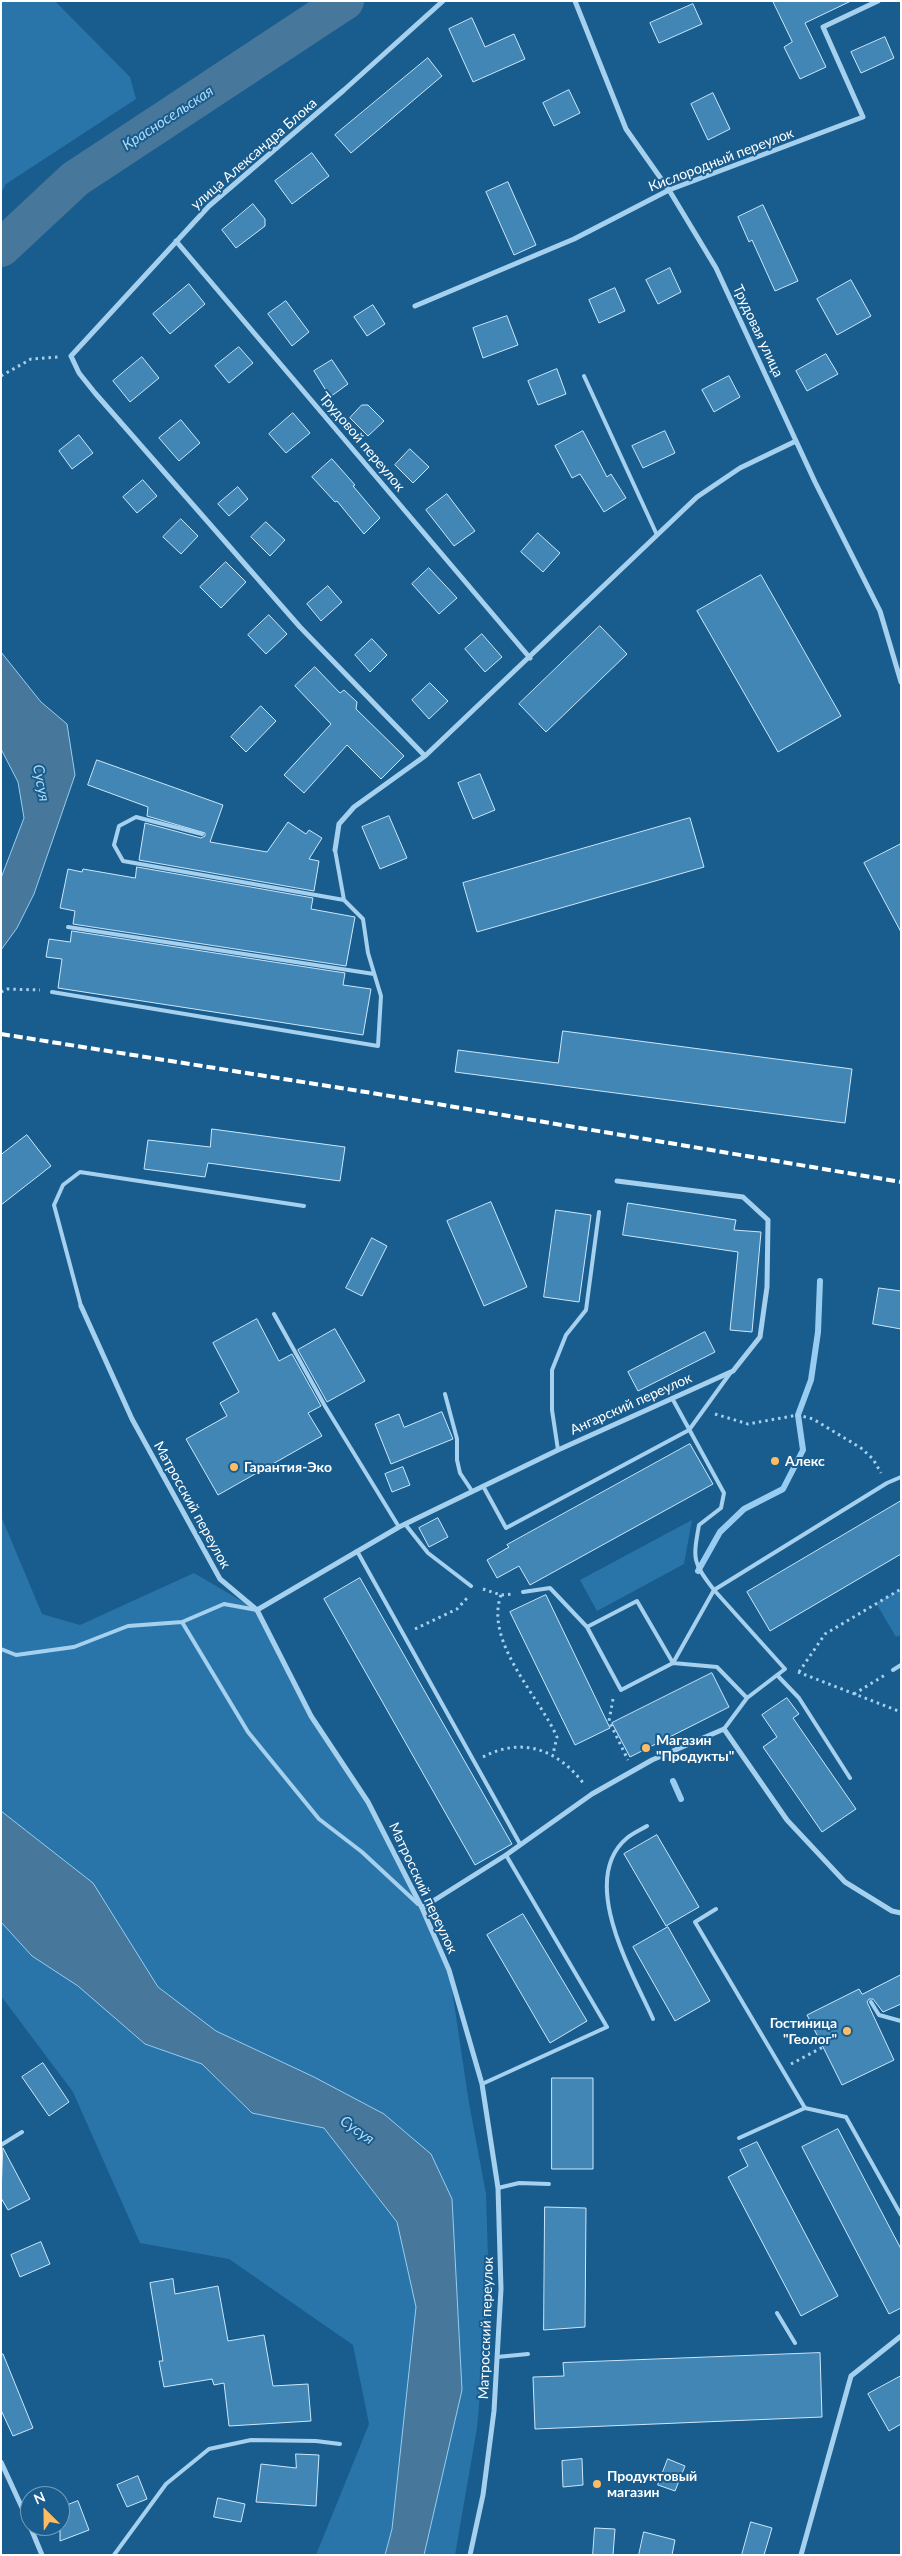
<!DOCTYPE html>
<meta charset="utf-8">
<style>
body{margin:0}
#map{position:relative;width:902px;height:2556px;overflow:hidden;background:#195c8e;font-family:Lato,sans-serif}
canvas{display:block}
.frame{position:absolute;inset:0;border:2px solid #fff;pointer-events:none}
.north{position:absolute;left:20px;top:2486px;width:50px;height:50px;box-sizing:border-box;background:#195c8e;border:1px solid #759dbb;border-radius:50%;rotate:337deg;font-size:14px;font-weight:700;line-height:20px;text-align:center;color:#fff}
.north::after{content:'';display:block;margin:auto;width:18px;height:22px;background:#ffbc63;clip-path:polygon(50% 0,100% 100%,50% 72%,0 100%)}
</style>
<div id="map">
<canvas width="902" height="2556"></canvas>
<div class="frame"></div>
<div class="north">N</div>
</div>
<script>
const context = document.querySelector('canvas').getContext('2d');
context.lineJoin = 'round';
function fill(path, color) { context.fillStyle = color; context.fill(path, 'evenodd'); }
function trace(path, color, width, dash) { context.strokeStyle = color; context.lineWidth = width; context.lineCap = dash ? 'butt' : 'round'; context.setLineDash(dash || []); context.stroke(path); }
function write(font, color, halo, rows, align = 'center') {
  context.font = font + ' Lato,sans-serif'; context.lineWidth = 4; context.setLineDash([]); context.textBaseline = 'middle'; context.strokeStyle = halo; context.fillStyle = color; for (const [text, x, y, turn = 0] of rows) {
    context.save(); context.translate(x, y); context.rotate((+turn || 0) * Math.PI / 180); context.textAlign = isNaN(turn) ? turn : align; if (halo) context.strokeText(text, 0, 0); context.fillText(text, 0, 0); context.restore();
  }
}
const green = new Path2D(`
 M1,1h54l75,76 6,22 -130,85 -5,9z
 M1,1516l41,98 38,11 114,-52 63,37 54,106 57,86 81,168 20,133 17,91 3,97 -12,137 -22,127h-31l38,-166 -10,-190 -138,-122 -98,-46 -58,-44 -65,-104 -92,-72z
 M692,1520l-8,44 -87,47 -17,-31z
 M901,1589v46l-5,2 -20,-34z
 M1,1922l31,34 46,30 67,58 57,20 50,49 72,15 73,94 19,85 -24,222 -7,26h-69l53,-131 -16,-79 -124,-86 -89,-16 -67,-151 -72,-96z`);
const water = new Path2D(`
 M1,652l40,50 26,22 8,51 -41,119 -17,34 -16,22v-72l23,-60 -6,-36 -17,-33z
 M1,1811l92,72 65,104 58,44 98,46 70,37 47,40 21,45 10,191 -38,165h-39l7,-26 24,-222 -19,-85 -73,-94 -72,-15 -50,-49 -57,-20 -67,-58 -46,-30 -31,-34z`);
const stream = new Path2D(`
 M698,1571l22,-39 24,-23 39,-20 20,-39 -5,-35 13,-35 7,-48 2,-51
 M673,1781l8,18`);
const river = new Path2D(`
 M1,248l74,-69 270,-178`);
const building = new Path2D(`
 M773,1h78l-46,22 21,44 -26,12 -16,-32 8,-5z
 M693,4l9,20 -43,19 -9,-20z
 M472,18l13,29 29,-13 11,25 -52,23 -24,-53z
 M885,37l9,21 -33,15 -10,-21z
 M428,58l14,18 -91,77 -16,-18z
 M569,90l11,23 -26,13 -11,-23z
 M713,93l17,36 -22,11 -17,-36z
 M312,153l17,23 -37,28 -17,-23z
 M508,182l28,63 -22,10 -28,-63z
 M253,204l12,15v7l-29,22 -14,-18z
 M763,205l35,76 -23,10 -23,-51 -3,2 -11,-25z
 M670,268l11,24 -23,12 -12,-24z
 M851,280l20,36 -34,19 -20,-36z
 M189,284l16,20 -35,30 -17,-20z
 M615,288l10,23 -26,12 -10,-23z
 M286,301l23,31 -17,14 -24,-32z
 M373,305l12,19 -18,12 -13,-19z
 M507,316l11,29 -35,13 -10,-30z
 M239,347l14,16 -24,20 -14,-17z
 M826,354l12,20 -31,17 -11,-20z
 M142,357l17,21 -29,24 -17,-21z
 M332,360l16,24 -18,13 -16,-26z
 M557,369l9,25 -28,11 -10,-24z
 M729,376l11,21 -26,15 -12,-22z
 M362,405h6l16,16 -16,15 -18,-18z
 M293,413l17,20 -24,20 -17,-19z
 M181,420l19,23 -21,18 -20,-23z
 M583,431l24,46 4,-3 15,24 -22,14 -24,-38 -8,4 -17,-32z
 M665,431l10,22 -32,15 -11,-22z
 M79,435l14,18 -21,16 -13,-18z
 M410,449l19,18 -16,16 -18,-18z
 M332,459l23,26 -2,1 27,32 -16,16 -27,-33 -2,1 -23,-25z
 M143,480l14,16 -20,17 -14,-16z
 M238,487l10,12 -19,17 -11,-12z
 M447,494l28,37 -21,15 -28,-36z
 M181,519l17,17 -17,18 -18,-17z
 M266,522l19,18 -15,16 -19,-19z
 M538,533l22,20 -17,19 -22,-20z
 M226,562l20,20 -25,26 -21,-21z
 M429,568l28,30 -18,16 -27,-30z
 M761,575l80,141 -63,36 -81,-141z
 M328,586l14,16 -21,19 -14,-17z
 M269,615l18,19 -21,20 -18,-19z
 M600,626l27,28 -81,78 -27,-28z
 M482,634l20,23 -17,15 -20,-23z
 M372,639l15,16 -17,17 -15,-17z
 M315,667l25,26 4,-3 13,12 -1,7 48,47 -23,23 -34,-34 -43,48 -20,-18 47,-51 -36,-38z
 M430,683l18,18 -19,18 -17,-19z
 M261,706l15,15 -30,31 -15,-15z
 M97,760l126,45 -13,37 57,10 21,-30 18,12 3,-4 13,8 -13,21 10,2 -5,30 -175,-31 6,-37 56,15 4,-2v-3l-58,-17 1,-9 -60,-22z
 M480,774l15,36 -22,9 -15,-36z
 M389,816l18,42 -27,11 -18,-42z
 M690,818l14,49 -227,65 -14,-49z
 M901,844v88l-37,-69z
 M137,867l176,31 -2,11 44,8 -9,49 -273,-42 2,-13 -15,-3 8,-39 14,3 1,-3 52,9z
 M72,931l273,42 -2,12 28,4 -8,46 -305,-47 4,-29 -16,-2 3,-18 21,3z
 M563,1031l289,38 -7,54 -390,-51 3,-22 100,13z
 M212,1129l133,18 -5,34 -132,-18 -3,14 -61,-8 4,-29 62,7z
 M27,1135l24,31 -50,39v-50z
 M491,1202l36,85 -43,19 -37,-85z
 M628,1203l108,17 -2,10 27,2 -9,100 -22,-2 8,-78 -115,-17z
 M556,1210l35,5 -12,87 -35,-5z
 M372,1238l15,8 -25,50 -16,-8z
 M879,1288l22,3v38l-28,-5z
 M257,1319l22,42 13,-7 29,52 -13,7 14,23 -104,59 -32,-56 41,-23 -7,-13 19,-11 -26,-49z
 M335,1329l30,52 -38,21 -29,-52z
 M705,1332l10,20 -77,39 -10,-19z
 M442,1412l11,27 -62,25 -16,-40 24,-10 5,13z
 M690,1444l23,40 -183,101 -11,-19 -22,12 -10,-18 22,-13 -2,-2z
 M403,1467l7,18 -18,7 -7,-18z
 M901,1501v53l-131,77 -23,-39z
 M438,1518l10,19 -19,10 -10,-19z
 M360,1578l152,266 -37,21 -151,-266z
 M546,1595l64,133 -35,17 -65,-133z
 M712,1673l17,34 -99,50 -18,-34z
 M787,1698l12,16 -6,4 63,91 -34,23 -59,-85 14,-10 -15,-22z
 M657,1835l42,72 -33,19 -42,-72z
 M523,1914l64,107 -37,22 -63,-108z
 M668,1927l42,74 -35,20 -42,-74z
 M901,1975v29l-18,8 -10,-13h-4l-2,3 27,58 -52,25 -35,-70 52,-26 3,5z
 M43,2063l26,39 -20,14 -27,-39z
 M552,2078h41v91h-41z
 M838,2129l63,120v59l-12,6 -87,-167z
 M757,2142l81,154 -37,20 -73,-139 20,-11 -8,-16z
 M3,2148l27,51 -22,11 -7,-12z
 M545,2207l41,1 -1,119 -41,3z
 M41,2242l9,22 -30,13 -9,-22z
 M173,2279l2,15 43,-8 10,55 36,-6 9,51 35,-2 3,37 -82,5 -5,-43 -10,2 -2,-6 -48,8 -5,-26h4l-13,-78z
 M820,2353l2,64 -287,12 -2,-52 31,-1 -1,-13z
 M1,2354h2l30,74 -20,8 -12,-26z
 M901,2376v48l-12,7 -21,-37z
 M296,2454l23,1 -3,51 -60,-4 5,-38 35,4z
 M582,2459l1,26 -20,2 -1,-26z
 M668,2459l17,7 -10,25 -17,-6z
 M138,2476l9,23 -20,8 -10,-22z
 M218,2498l27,6 -4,18 -27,-5z
 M78,2501l11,29 -29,11v-33z
 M751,2522l21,6 -8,27h-22z
 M595,2528l20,1 -2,26h-20z
 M644,2532l31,8 -3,15h-33z`);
const path = new Path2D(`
 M1,376l30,-17 28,-2
 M1,992l6,-3 33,1
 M715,1414l33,10 50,-9 15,4 48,29 12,11 8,14
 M483,1589l18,6 12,-1
 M501,1595c-17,47 38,101 56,142l-4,17
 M415,1629l42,-20 11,-12
 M798,1672l103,40
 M799,1672l26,-38 76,-45
 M854,1694l31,-19
 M613,1699l-4,22 19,39
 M483,1757c40,-21 75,-7 101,27
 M791,2064l32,-17`);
const service = new Path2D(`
 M584,376l73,159
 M202,834l-66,-17 -17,9 -5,19 9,16 221,39
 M68,927l306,47
 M52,992l326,54 3,-50 -13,-43 -5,-34 -19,-19 -9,-50
 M81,1306l-27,-101 9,-20 17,-13 224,34
 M274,1314l51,92 74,121
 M445,1394l12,45v21l3,13 12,18
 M558,1450l-6,-40v-40l14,-35 20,-25 13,-98
 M483,1486l23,42 183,-98 42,-58
 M405,1524l23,29 43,33
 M357,1551l163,293
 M523,1592l27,-4 37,39 34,63 52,-27 41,-73c-22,-28 -21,-31 -15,-65l22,-17 3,-15 -52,-95
 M257,1610l-33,-6 -42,18 66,110 71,87 43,33 56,52
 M587,1627l50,-26 36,62 44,4 30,31
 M1,1649l15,6 58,-8 54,-21 54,-4
 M893,1670l8,-5
 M777,1675l22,23 51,80
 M724,1729l23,-31 38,-29 -71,-79 173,-107 14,-6
 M647,1826c-7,4 -14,7 -20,12 -50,42 6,136 26,181
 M716,1909l-21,13 110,186 41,9 55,98
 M871,2002l8,13 22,6
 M482,2084l125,-57 -101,-172
 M739,2138l66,-30
 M1,2145l21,-13
 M498,2188l21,-5 30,1
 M777,2313l18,30
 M497,2357l31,-3
 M114,2555l52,-71 43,-35 42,-9 65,1 24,3`);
const minor = new Path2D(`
 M575,1l51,128 43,61 47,78 99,214 65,129 21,71
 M176,241l354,417
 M415,306l159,-67 95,-49 194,-73 -40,-90 55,-26
 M425,756l-125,-129 -205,-234 -16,-20 -8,-17 138,-150 135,-116 99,-89
 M335,850l4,-26 15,-17 71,-51 272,-259 43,-29 56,-27
 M81,1306l51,113 88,160 37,31 54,106 57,86 54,106 27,62 33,114 16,104 3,101 -7,122 -11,84 -13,60
 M257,1610l142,-83 159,-77 175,-79 27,-34 7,-50 1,-67 -25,-23 -126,-16
 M422,1908l84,-53 86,-61 60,-34 72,-31 63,91 58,62 47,29 9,2
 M1,2462l29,63
 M30,2526l12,29
 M801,2555l50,-179 50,-40`);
const rail = new Path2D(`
 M1,1034l371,59 529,89`);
const markers = [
 [775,1461,5,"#ffbc63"],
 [234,1467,5,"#ffbc63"],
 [646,1748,5,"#ffbc63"],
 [847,2031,5,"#ffbc63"],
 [597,2484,5,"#ffbc63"]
];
const streetNames = [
 ["улица Александра Блока",254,154,-41],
 ["Кислородный переулок",721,160,-21],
 ["Трудовая улица",758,331,65],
 ["Трудовой переулок",362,442,50],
 ["Ангарский переулок",631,1404,-24],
 ["Матросский переулок",192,1505,61],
 ["Матросский переулок",423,1888,65],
 ["Матросский переулок",486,2328,-88]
];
const poiNames = [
 ["Алекс",785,1461],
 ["Гарантия-Эко",244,1467],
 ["Магазин",656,1740],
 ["\"Продукты\"",656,1756],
 ["Гостиница",837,2023,"right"],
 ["\"Геолог\"",837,2039,"right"],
 ["Продуктовый",607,2476],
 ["магазин",607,2492]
];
const waterNames = [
 ["Красносельская",168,118,-33],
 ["Сусуя",41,783,80],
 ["Сусуя",357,2130,35]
];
fill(green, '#2975aa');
fill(water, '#47779a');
trace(water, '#98cdf1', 1);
trace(stream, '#98cdf1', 6);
trace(river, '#47779a', 38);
fill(building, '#4286b6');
trace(building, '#cbe7fa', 1);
trace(path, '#a5d0ee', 3, [2.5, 4]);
trace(service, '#a5d0ee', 4);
trace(minor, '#a5d0ee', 5);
trace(rail, '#fff', 4, [9, 4]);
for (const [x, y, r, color] of markers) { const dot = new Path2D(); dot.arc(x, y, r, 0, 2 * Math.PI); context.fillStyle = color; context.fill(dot); trace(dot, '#195c8e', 2); }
write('14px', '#fff', '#195c8e', streetNames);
write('bold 14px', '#fff', '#195c8e', poiNames, 'left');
write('italic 15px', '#b1daf6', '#195c8e', waterNames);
</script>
